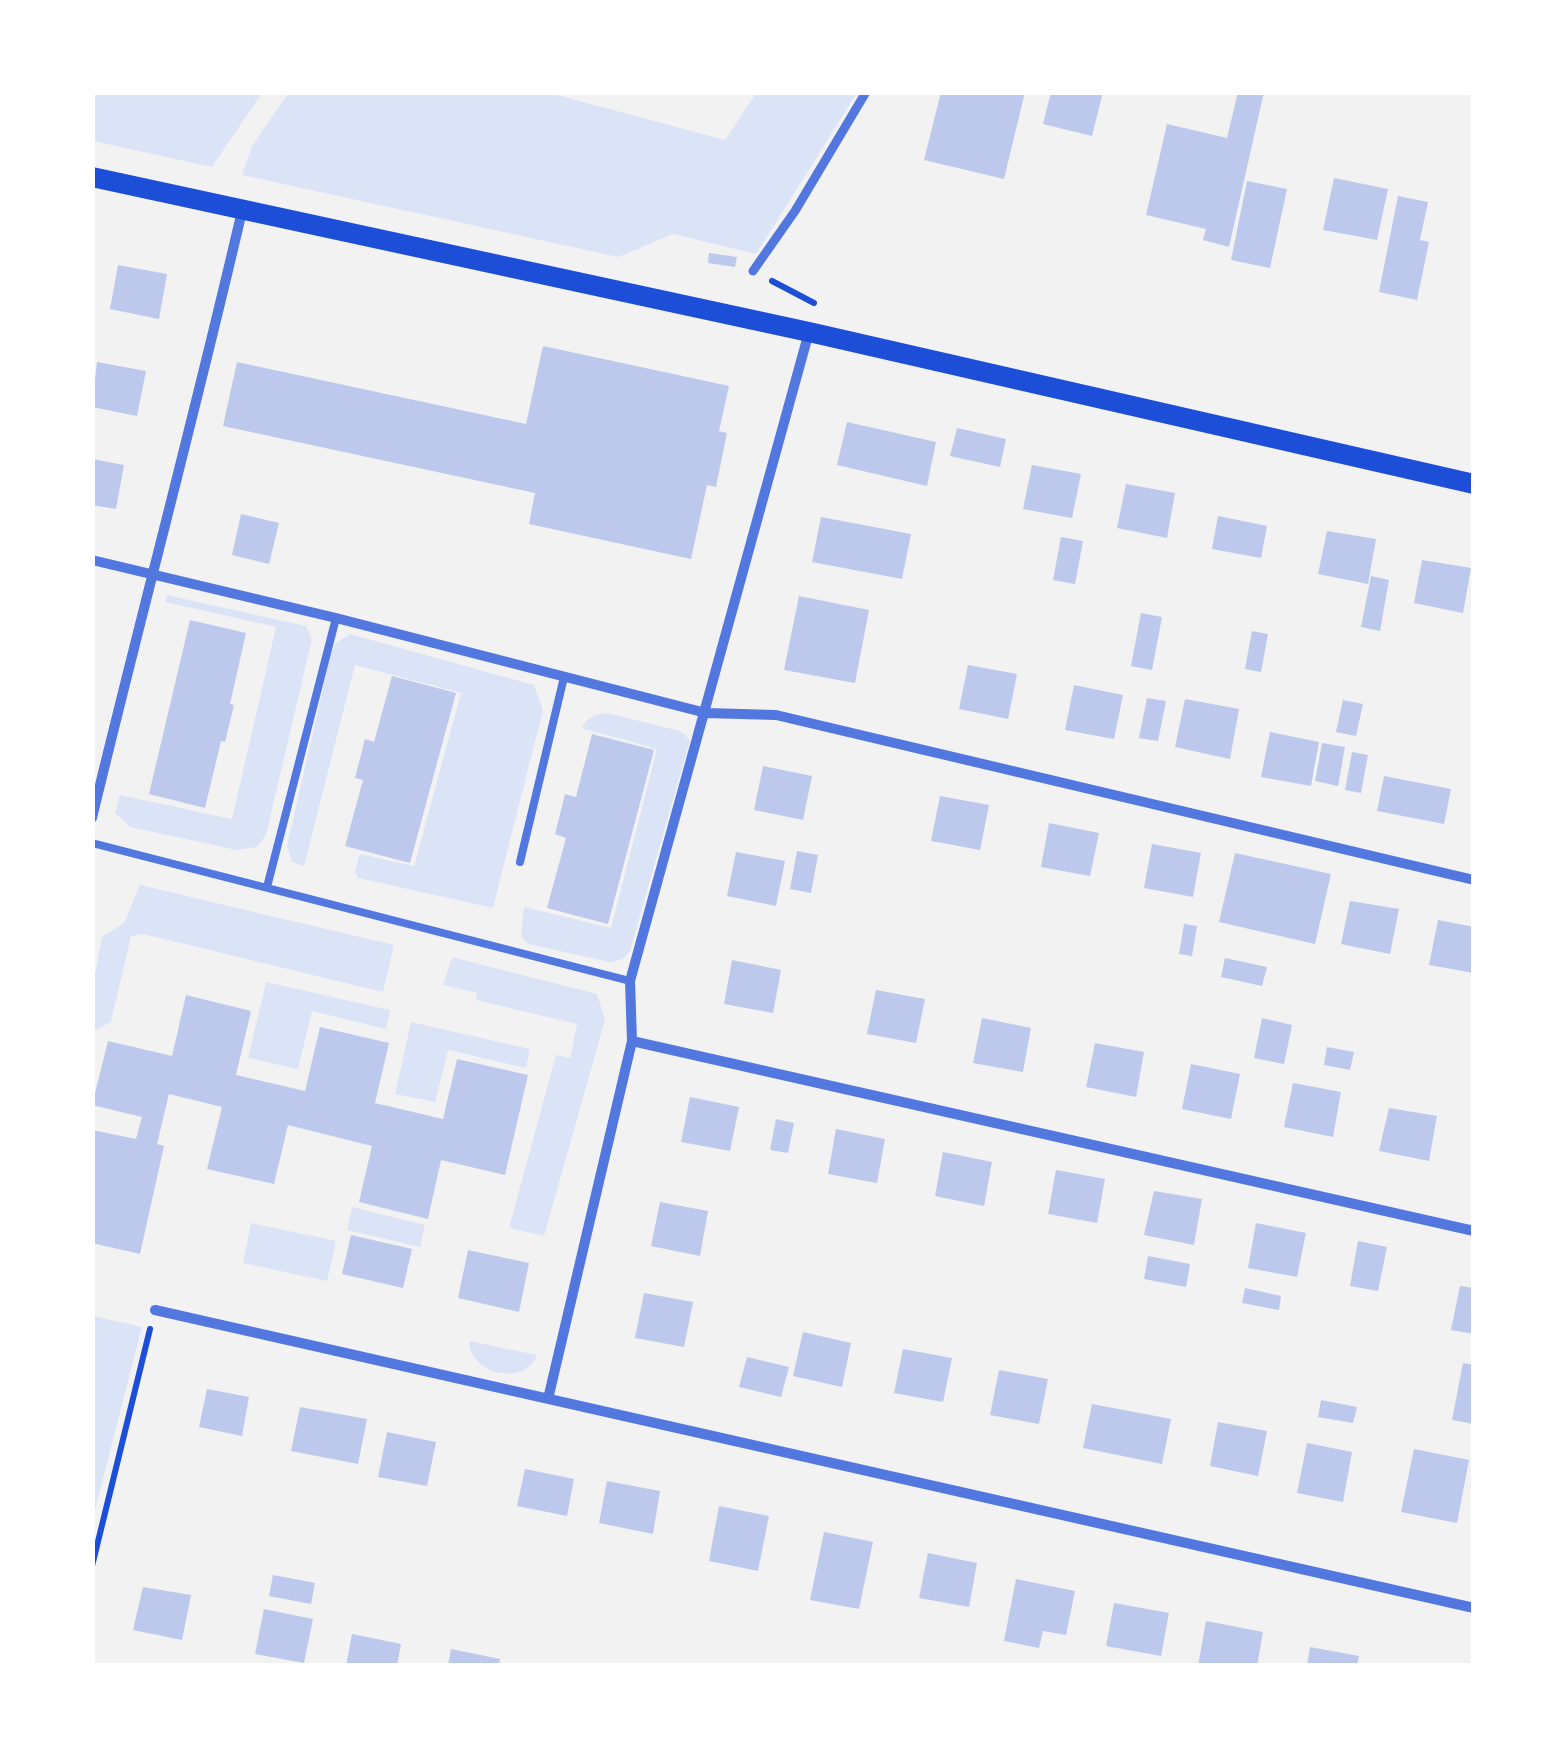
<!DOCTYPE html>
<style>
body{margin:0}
#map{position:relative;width:1566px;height:1758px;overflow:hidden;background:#f2f2f2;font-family:Rubik,sans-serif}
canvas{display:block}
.frame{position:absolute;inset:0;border:95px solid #fff;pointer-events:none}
</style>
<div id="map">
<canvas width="1566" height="1758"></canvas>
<div class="frame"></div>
</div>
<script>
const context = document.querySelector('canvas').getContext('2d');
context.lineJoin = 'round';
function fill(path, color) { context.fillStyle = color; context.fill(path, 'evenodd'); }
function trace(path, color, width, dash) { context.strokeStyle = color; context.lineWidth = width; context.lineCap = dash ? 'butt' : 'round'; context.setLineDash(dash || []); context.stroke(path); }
const green = new Path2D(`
 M93,92h169v1l-50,74 -119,-26z
 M289,92l261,1 175,47 31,-47h101l-101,161 -83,-20 -55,23 -376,-82 10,-29z
 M167,595l139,31 6,13 -46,196 -9,12 -21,3 -106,-23 -15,-14 5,-18 112,24 44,-192 -111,-25z
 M350,634l184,51 9,25 -50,198 -135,-30 -3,-8 5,-16 54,12 47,-173 -106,-28 -51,201 -12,-4 -5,-16 44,-193 5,-10z
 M607,713l73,18 10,9 -60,211 -7,8 -13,3 -82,-18 -7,-8 3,-29 87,21 46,-179 -75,-21c4,-11 15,-14 25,-15z
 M140,885l254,60 -11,47 -240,-58 -12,2 -20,86 -18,9v-47l9,-47 22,-14z
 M452,957l145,37 8,26 -61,216 -35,-8 47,-173 14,3 7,-34 -101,-24 1,-7 -34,-8z
 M266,982l124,28 -4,19 -74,-18 -14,58 -50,-11z
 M411,1022l119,27 -4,19 -78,-18 -13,52 -40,-8z
 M352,1207l73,18 -5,22 -73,-17z
 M251,1223l85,18 -9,40 -84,-18z
 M93,1316l49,11 -49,190 -1,-201z
 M469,1341l68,14c-12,32 -67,20 -68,-14z`);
const building = new Path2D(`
 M941,92h84l-21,87 -80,-19z
 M1051,92h52l-11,44 -49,-12z
 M1238,92h26l-35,155 -26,-7 3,-11 -60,-14 21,-91 60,14z
 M1334,178l54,11 -11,51 -54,-10z
 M1247,181l40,8 -17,79 -39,-8z
 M1398,196l30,6 -8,38 9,2 -12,58 -38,-8z
 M709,253l28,4 -2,10 -27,-4z
 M118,265l49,9 -8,45 -49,-10z
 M543,346l186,40 -10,45 8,2 -11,54 -9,-2 -16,74 -162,-35 6,-31 -312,-67 14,-64 289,62z
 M97,362l49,9 -9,45 -45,-9z
 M847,422l89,20 -9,44 -90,-21z
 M957,428l49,11 -6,28 -50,-11z
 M92,459l32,6 -8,44 -24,-4z
 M1032,465l49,9 -9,44 -49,-9z
 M1126,484l49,9 -8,45 -50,-10z
 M241,514l38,9 -10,41 -37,-9z
 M1218,516l49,10 -6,32 -49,-9z
 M821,517l90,17 -9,45 -90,-17z
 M1327,531l49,8 -8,45 -50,-10z
 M1061,537l22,4 -8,43 -22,-4z
 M1422,560l49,8 -8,45 -49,-10z
 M1371,576l18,4 -9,51 -19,-4z
 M799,596l70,14 -14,73 -71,-13z
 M1141,613l21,4 -10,53 -21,-4z
 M190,620l56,13 -16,71 4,1 -9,37 -4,-1 -16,67 -56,-14z
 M1252,631l16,3 -7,38 -16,-3z
 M968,665l49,9 -9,45 -49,-10z
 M392,676l64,17 -46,170 -65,-17 18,-66 -8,-2 10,-39 9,3z
 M1074,685l49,10 -9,44 -49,-9z
 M1147,698l19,3 -8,40 -19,-3z
 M1185,699l54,10 -9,50 -55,-12z
 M1343,700l20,4 -7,32 -20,-4z
 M1270,732l49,10 -8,44 -50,-9z
 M592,734l62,16 -46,174 -61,-16 19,-70 -11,-4 10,-40 11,3z
 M1322,743l23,4 -7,39 -23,-5z
 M1352,752l16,3 -7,38 -16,-3z
 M763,766l49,10 -9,44 -49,-10z
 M1384,776l67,13 -7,35 -67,-13z
 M940,796l49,9 -9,45 -49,-9z
 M1049,823l50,10 -9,43 -49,-9z
 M1152,844l49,9 -8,44 -49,-9z
 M797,851l21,4 -7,38 -21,-4z
 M736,852l49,9 -9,45 -49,-10z
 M1235,853l96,21 -16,70 -96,-22z
 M1350,901l49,8 -9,45 -49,-10z
 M1438,920l36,7v46l-45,-8z
 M1184,924l13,2 -5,30 -13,-2z
 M1225,958l42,9 -5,19 -41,-9z
 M732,960l49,10 -8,43 -49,-9z
 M876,990l49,9 -9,44 -49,-9z
 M186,995l65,16 -15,64 69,16 15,-64 69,16 -14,60 68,16 14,-60 71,16 -23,100 -64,-15 -13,59 -69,-17 13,-56 -84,-21 -14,59 -67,-15 15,-62 -53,-13 -12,50 7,2 -24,108 -48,-11v-113l44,9 6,-22 -50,-12 16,-64 64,15z
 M982,1018l49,10 -8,44 -50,-9z
 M1262,1018l30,7 -8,39 -30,-6z
 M1095,1043l49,9 -8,45 -50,-10z
 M1327,1047l27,5 -4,18 -26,-5z
 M1191,1064l49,10 -9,45 -49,-10z
 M1293,1083l48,9 -8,45 -49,-10z
 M690,1097l49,10 -9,44 -49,-9z
 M1389,1108l48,8 -8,45 -50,-10z
 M776,1119l18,4 -6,30 -18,-3z
 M836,1129l49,10 -8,44 -49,-9z
 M943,1152l49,10 -8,44 -49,-10z
 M1056,1170l49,9 -8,44 -49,-9z
 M1154,1191l48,8 -8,46 -50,-10z
 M660,1202l48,9 -8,45 -49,-10z
 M1256,1223l50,10 -9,44 -49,-9z
 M351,1235l61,14 -9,39 -61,-14z
 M1358,1241l29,6 -9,44 -28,-5z
 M468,1250l61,13 -10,49 -61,-14z
 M1148,1256l42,8 -4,23 -42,-8z
 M1460,1286l14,2v46l-23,-4z
 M1245,1288l36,8 -2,14 -37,-7z
 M644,1293l49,9 -9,45 -49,-9z
 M803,1332l48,11 -9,44 -49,-11z
 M903,1349l49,9 -9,44 -49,-9z
 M747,1357l42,10 -8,30 -42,-10z
 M1463,1363l11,2v59l-22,-4z
 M999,1370l49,9 -9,45 -49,-9z
 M207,1389l42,8 -7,39 -43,-9z
 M1321,1400l36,7 -4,16 -35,-6z
 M1092,1404l79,15 -9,45 -79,-16z
 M300,1407l67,12 -9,45 -67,-13z
 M1218,1422l49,9 -9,45 -48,-10z
 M387,1432l49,10 -9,44 -49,-9z
 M1307,1443l45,9 -9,50 -46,-9z
 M1414,1449l55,11 -12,63 -56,-11z
 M525,1469l49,10 -7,37 -50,-10z
 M607,1481l53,10 -7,43 -54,-11z
 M719,1506l50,10 -11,55 -49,-10z
 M824,1532l49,10 -14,67 -49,-9z
 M928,1553l49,10 -8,44 -50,-9z
 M273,1575l42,8 -4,21 -42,-8z
 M1016,1579l59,12 -9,44 -23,-4 -4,17 -35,-7z
 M143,1587l48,8 -9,45 -49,-10z
 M1114,1603l55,10 -8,43 -55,-10z
 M264,1609l49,10 -9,44 -49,-9z
 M1206,1621l57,11 -6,34h-59z
 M352,1634l49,10 -4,22h-51z
 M1310,1647l49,9 -2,10h-50z
 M451,1649l49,10 -1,7h-51z`);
const path = new Path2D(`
 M772,281l42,22
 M92,1566l58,-237`);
const service = new Path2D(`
 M92,843l538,138
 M520,862l44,-185
 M267,887l69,-269`);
const pedestrian = new Path2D(`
 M753,271l42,-60 71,-119`);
const minor = new Path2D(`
 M92,560l244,58 370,95 70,2 698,165
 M92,818c49,-203 103,-404 150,-607
 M632,1041l842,190
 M155,1310l1319,298
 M548,1399l84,-358 -2,-60 179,-649`);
const secondary = new Path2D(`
 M92,177l717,155 665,152`);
fill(green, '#dbe4f7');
fill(building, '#bdc9ec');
trace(path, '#1d4ed8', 6);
trace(service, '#5277de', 8);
trace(pedestrian, '#5277de', 9);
trace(minor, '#5277de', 10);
trace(secondary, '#1d4ed8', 20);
</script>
